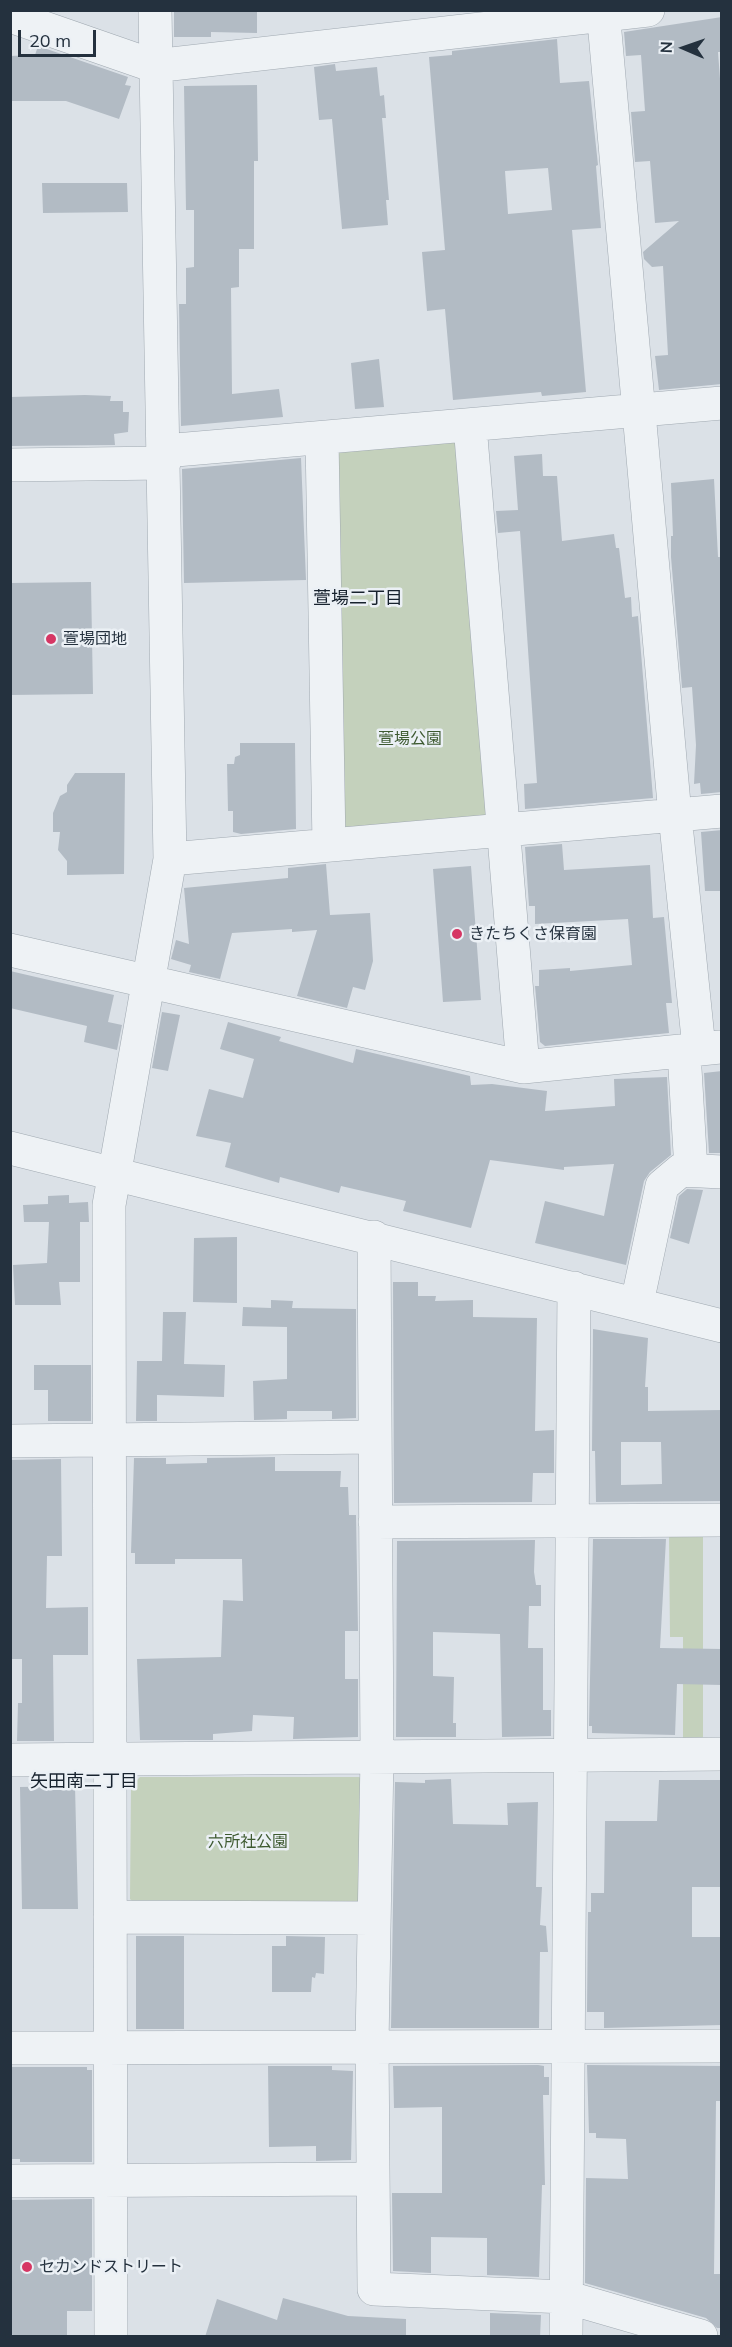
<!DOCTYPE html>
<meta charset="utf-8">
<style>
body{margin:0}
#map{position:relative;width:732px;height:2347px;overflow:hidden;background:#dbe1e7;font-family:Mulish,sans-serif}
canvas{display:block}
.frame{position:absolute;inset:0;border:12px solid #24313e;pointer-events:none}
.north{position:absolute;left:654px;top:18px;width:60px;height:60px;-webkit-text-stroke:4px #ebf0f5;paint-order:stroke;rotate:272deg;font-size:16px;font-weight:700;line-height:24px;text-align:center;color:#24313e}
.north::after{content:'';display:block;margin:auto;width:21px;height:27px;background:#24313e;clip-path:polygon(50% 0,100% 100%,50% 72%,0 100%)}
.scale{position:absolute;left:18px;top:30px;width:78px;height:27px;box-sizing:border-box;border:3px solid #24313e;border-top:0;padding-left:8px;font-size:18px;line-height:21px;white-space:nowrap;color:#24313e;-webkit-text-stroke:4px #ebf0f5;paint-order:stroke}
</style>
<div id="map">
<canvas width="732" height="2347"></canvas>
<div class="frame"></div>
<div class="north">N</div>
<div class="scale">20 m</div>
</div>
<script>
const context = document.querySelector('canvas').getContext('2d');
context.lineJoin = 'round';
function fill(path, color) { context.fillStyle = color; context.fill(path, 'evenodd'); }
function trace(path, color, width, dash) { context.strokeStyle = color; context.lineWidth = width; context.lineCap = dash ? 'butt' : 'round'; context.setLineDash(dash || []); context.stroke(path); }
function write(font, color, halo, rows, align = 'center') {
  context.font = font + ' Mulish,"Noto Sans JP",sans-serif'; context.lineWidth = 5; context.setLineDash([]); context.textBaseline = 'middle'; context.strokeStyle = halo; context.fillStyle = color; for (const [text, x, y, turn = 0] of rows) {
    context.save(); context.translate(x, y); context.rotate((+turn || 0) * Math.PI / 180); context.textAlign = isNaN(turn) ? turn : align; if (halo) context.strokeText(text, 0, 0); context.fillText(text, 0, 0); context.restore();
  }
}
const green = new Path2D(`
 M459,441l31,372 -7,7 -138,12 -7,-8 -6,-363 9,-14z
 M669,1533h34v214h-20v-110h-13z
 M140,1777h219l8,5 -4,117 -8,8 -219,-2 -6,-6 1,-113z`);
const building = new Path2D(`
 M174,10h83v23l-46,-1v5h-37z
 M722,17v35h-4l4,53v279l-63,6 -4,-34 13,-1 -5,-89 -11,1 -8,-8 -1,-7 36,-31 -24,2 -5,-62 -15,1 -4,-50 14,-1 -4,-56 -15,1 -2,-24z
 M557,39l3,44 29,-2 9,84 -2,1 5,62 -29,2 14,162 -44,4 -1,-4 -88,8 -8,-91 -18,2 -5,-59 23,-2 -16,-193 23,-2v-4zM548,168l4,42 -44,4 -3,-43z
 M38,46l90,31 -3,8 6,1 -12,33 -53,-18h-56v-45l25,-1z
 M335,64l1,7 41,-4 3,29 4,-1 2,23h-4l7,82h-3l2,25 -46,4 -10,-110 -13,1 -5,-53z
 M257,85l1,76h-4v88h-15v38l-8,1 1,106 47,-5 4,28 -102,9 -2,-122h7v-36l8,-1v-57h-8l-2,-124z
 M42,183h85l1,29 -85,1z
 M379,359l5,48 -29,2 -4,-46z
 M85,395l26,1 -1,5h13v11h6l-1,20 -14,2 1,11 -105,1v-49z
 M542,454l1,22h14l5,65 52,-7 2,14h3l6,50 6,-1 1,20 6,-1 15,182 -128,11 -1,-25 13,-1 -17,-252 -22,2 -2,-22 22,-1 -4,-54z
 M301,458l5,122 -122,3 -2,-114z
 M714,479l4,78h4v235l-21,2 -1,-11 -6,1 2,-39 -4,-58 -10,1 -11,-131v-21h2l-2,-53z
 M91,582l2,112 -83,1v-112z
 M240,743h55l1,86 -55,5 -8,-2v-21h-5l-1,-47h7l1,-7 5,-2z
 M75,773h50l-1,101 -57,1v-14l-9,-11 2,-18h-7v-19l7,-17 7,-4v-7z
 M722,830v61h-17l-4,-59z
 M562,844l2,26 86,-5 3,53 11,-1 8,86h-6l3,30 -124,13 -5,-4 -5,-56h4v-16l31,-2v3l62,-6 -4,-46 -93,5v-18h-6l-4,-59z
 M326,864l4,51 40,-2 3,48 -8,29 -12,-3 -6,21 -50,-12 20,-66 -25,2v-3l-60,4 -12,46 -31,-7 2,-7 -20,-6 5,-19 13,4 -5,-56 104,-10v-10z
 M471,866l10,134 -38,2 -10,-133z
 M10,971l104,24 -6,27 14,3 -5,25 -33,-8 3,-16 -77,-18z
 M162,1012l18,3 -12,56 -16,-3z
 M228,1022l53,15 -2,4 74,22 3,-14 114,27 1,9 21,-1 55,7 -2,20 70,-5 -1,-27 53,-2 4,78 -21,17 -6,9 -18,84 -91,-22 10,-42 59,15 10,-52 -50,3v3l-74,-10 -19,68 -68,-17 3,-10 -65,-15 -2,7 -59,-16 -1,6 -54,-16 6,-24 -35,-7 13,-47 34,9 11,-39 -34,-10z
 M722,1071v82h-13l-5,-80z
 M687,1189l16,1 -14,54 -19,-6 9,-42z
 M69,1195v8l19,-1 1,20h-9v60h-21l2,23h-46l-2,-40 34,-2 2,-41h-25l-1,-17 25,-1v-8z
 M237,1237v66l-44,-1 1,-64z
 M393,1282h25v14h18l-1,5 38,-1v17l64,1 -2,113 19,-1v43h-21l-1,29 -138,1z
 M271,1300l22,1 -1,7 64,1v109l-24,1v-8h-45v8l-33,1 -1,-39 34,-2v-52l-45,-1 1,-19 28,1z
 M163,1312h23l-2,52 41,1 -1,32 -67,-2v26h-21l1,-60h25z
 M593,1329l55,9 -3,49h3v24l74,-1v91l-126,1 -1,-51h-3zM621,1442h40l1,42 -41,1z
 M34,1365h57v56h-43v-31h-14z
 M275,1457v14h66l-1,16h8l1,28h7l2,116h-13v48h13v58l-65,2 1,-22 -41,-2 -1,16 -39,3v6h-73l-3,-81 84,-2 2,-57 20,1 -1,-42h-67v5h-40v-11h-4l3,-95h32v6l41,-1v-5z
 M61,1459l1,97h-15l-1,52 42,-1v48h-35l1,86h-37l1,-38h4v-44h-12v-199z
 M593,1539h73l-6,109 62,1v36l-45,-1 -2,51 -83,-2v-7h-3z
 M535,1540l-1,32 2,13h5v21h-12l-1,42h15v62h8v26l-49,1 -2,-103 -67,-2v44l21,1 -1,46h3v14h-60l1,-196z
 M451,1779l2,45 55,1 -1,-22 31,-1 -2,85h6l-2,38 6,1 2,26h-8l-1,76h-148l4,-246 30,1v-3z
 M659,1780h63v107h-30v50h30v88l-118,3v-16h-17l1,-100h3v-19h13l1,-72h52z
 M75,1786l3,123h-56l-2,-122z
 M136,1936h48v93h-48z
 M286,1936l39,1 -1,37 -8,-1 -1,5 -3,-1 -1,15h-39v-46h14z
 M538,2065l6,1v11h5v18h-6l2,90h-3l-3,92 -52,-2v-37l-56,-1v36l-38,-2 -1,-78h50v-86l-48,1 -1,-42z
 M587,2065l135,1v35h-6l-2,173h8v54h-5l-11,-10 -121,-35 1,-105 42,1 -2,-40 -30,-1v-5h-7z
 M268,2066h64v4l21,1 -2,89 -35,1v-15l-47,1z
 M10,2067h77v3h5v92h-72v-3h-10z
 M92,2199v112h-25v26h-48l-9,-3v-134z
 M283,2298l65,18 58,3v18h-201l12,-38 60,21z
 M490,2313l51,2 -1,22h-50z`);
const minor = new Path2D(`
 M603,10l72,805 24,233
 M10,16l144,50 494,-56
 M470,425l53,642
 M322,438l7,407
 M164,451l558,-48
 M10,465l154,-2
 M170,859l552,-48
 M10,950l513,117 197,-20
 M684,1052l7,118
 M10,1148l712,178
 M374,1237l3,519 -5,289 2,244 192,8 135,39
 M637,1303l25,-117 19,-16 41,2
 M10,1441l365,-4
 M375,1522l347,-2
 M10,1760l712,-6
 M110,1917l264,1
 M10,2048l712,-2
 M10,2181l363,-2
 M111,2336l-2,-1131 61,-346 -15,-849
 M566,2336l8,-1048`);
const markers = [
 [51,639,6,"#d63664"],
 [457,934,6,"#d63664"],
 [27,2267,6,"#d63664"]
];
const poiNames = [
 ["萱場団地",63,639],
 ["きたちくさ保育園",469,934],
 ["セカンドストリート",39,2267]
];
const parkNames = [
 ["萱場公園",410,739],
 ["六所社公園",248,1842]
];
const neighbourhoodNames = [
 ["萱場二丁目",358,599],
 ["矢田南二丁目",84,1782]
];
fill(green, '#c4d1bc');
fill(building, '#b2bbc4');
trace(minor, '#a0a9b1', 34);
trace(minor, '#eef2f5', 33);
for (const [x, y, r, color] of markers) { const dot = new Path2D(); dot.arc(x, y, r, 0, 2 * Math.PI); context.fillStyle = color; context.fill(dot); trace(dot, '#ebf0f5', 2); }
write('16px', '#24313e', '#ebf0f5', poiNames, 'left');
write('16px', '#3e5a31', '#ebf0f5', parkNames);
write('18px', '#17222e', '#ebf0f5', neighbourhoodNames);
</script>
